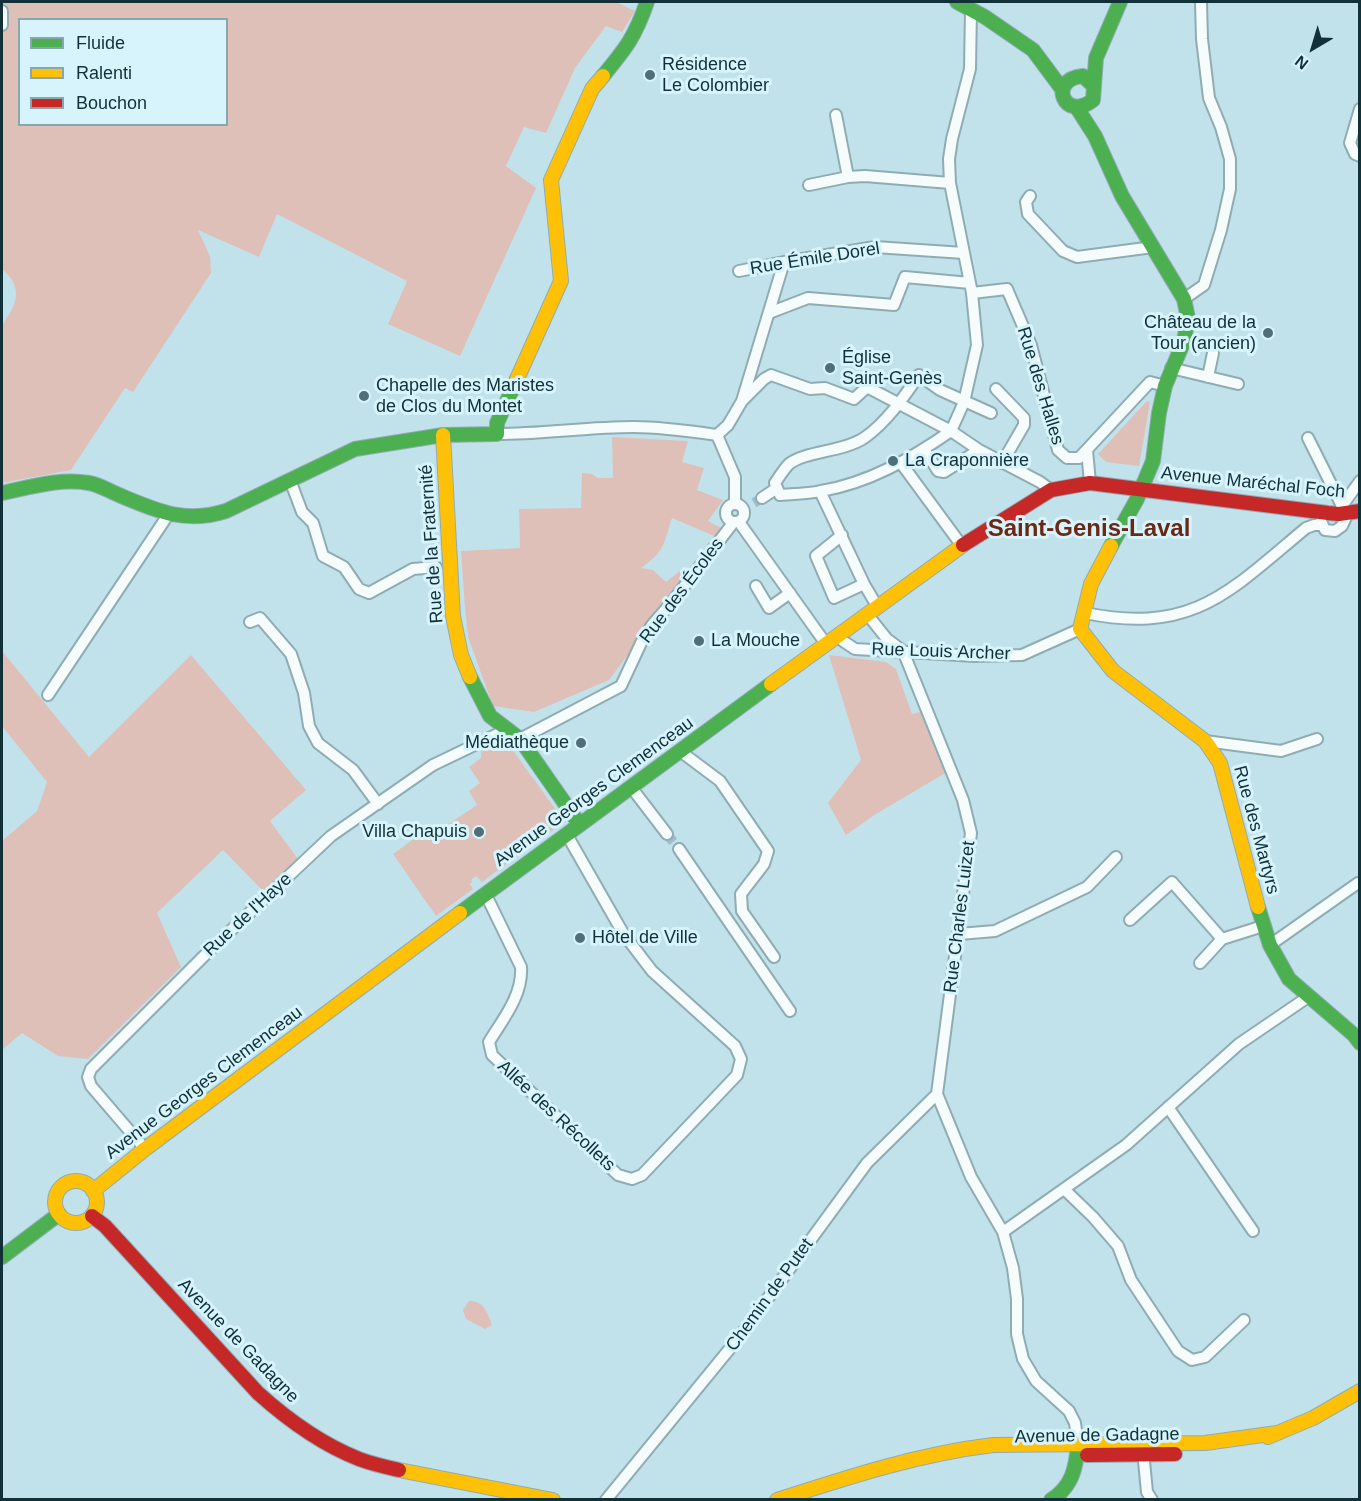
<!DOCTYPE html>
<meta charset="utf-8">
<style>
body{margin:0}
#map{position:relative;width:1361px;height:1501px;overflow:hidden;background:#c2e2eb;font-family:Arial,sans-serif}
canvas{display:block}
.frame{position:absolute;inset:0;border:3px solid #113038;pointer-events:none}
.legend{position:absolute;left:18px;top:18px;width:210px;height:108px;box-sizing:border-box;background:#d7f4fc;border:2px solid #88a6ae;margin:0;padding:8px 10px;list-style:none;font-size:18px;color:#113038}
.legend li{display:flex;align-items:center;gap:12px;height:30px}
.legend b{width:30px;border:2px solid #88a6ae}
.north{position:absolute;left:1283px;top:18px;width:60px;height:60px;-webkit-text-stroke:4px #d7f4fc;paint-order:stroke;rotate:218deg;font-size:16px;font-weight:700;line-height:24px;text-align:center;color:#113038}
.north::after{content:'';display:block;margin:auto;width:21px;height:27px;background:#113038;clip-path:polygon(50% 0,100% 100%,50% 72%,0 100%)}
</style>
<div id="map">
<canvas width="1361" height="1501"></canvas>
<div class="frame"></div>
<ul class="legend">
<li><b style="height:8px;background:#4caf50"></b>Fluide</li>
<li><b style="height:8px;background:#ffc107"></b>Ralenti</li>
<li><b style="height:8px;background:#c62828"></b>Bouchon</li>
</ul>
<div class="north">N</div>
</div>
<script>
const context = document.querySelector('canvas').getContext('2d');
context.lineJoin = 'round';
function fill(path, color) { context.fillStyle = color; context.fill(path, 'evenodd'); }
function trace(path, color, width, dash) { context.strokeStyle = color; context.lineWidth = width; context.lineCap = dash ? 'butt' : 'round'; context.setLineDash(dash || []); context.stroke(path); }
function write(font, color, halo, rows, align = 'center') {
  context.font = font + ' Arial,sans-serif'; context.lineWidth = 6; context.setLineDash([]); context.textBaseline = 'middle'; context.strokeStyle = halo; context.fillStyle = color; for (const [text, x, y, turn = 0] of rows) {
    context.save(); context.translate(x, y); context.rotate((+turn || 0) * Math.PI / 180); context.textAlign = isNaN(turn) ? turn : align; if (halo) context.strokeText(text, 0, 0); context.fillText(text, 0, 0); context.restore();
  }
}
const green = new Path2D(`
 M2,2h614l19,9 -13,21 -16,-6 -31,42 -29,65 -22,-6 -18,39 30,22 -76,168 -72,-32 19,-43 -130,-67 -18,43 -61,-27 12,26 1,17 -78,119 -8,-4 -54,82 -69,13v-158c15,-20 22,-38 0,-56zM20,20h206v104h-206z
 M1147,401l3,1 -11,64 -33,-4 -8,-8z
 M612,437l76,4 -6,21 22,6 -7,22 26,10 -15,21 15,8 -4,9 -47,-20c-9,28 -7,33 -31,50l12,2 13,12 14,-11 7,5 -78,104 -75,32 -41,-6 -25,-69 -3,-29 -4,-57 59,-3 -1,-39 62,-1 1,-35 10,1 6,4h15z
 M2,651l87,106 102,-102 115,135 -36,31 28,38 -35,32 -40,-41 -66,63 24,54 -93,92 -30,-3 -36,-23 -20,17v-209l35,-30 10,-29 -45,-56z
 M829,655l57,7 10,7 16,45 12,-3 23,61 -71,42 -30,21 -18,-32 33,-43z
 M498,740l11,5 50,69 3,9 -80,59 -6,-6 -5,4 1,2 -2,2 3,5 -37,27 -43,-62 37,-27 5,6 42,-28 -8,-14 11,-8 -11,-16 12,-9v-10z
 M469,1301c14,-1 19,12 23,24l-7,4 -19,-10 -3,-9z`);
const streetTunnel = new Path2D(`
 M754,503l8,-5
 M667,834l12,15`);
const street = new Path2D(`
 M2,11v14
 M1360,109l-10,34 5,11 5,2
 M836,115l12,62
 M809,185l39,-8 17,-1 85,7
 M1030,196l-4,6 2,12 35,37 14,6 76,-10
 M739,271l45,-9 91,-15 89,6
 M972,293l35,-4 24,56 27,105 9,8h12l71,-76 15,4
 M1184,299l20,-14 17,-55 9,-41v-30l-9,-32 -12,-29 -7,-59 -1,-37
 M769,313l39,-15 86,7 11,-28 65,6
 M1171,368l67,16
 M1208,377l5,-24
 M996,389l28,29v7l-22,38
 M742,401l22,-22 7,-4 39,14 15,-1 29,11 13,-12 84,44 28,19 61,32 11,8
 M951,431c-39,27 -82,52 -130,60 -13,3 -28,3 -41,4l-5,-12c4,-6 9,-14 14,-19 16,-13 54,-12 75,-26 22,-15 40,-41 55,-63l21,15 51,23
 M951,431l13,-29 13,-57 -5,-52 -22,-110 -1,-24 3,-20 18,-70 1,-60
 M497,434c46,0 91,-7 137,-7 28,0 55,4 83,8
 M717,435l11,-10 14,-24 42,-139
 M717,435l18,42v27
 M1308,438l34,68
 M924,449l14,22 6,1 35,-22
 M1087,450l3,33
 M901,463l61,83
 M290,480l12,32 11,11 10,33 21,11 15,22 10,4 44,-24 23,-2
 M820,491l44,93 13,22
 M762,498l15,-10
 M726 513a9 9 0 1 1 18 0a9 9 0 1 1-18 0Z
 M1340,510l2,-4 18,-25
 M1321,521l4,9 10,1 7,-5 6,-13
 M739,522l87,122
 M842,535l-26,21 18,42 30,-14
 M756,586l13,22 21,-15
 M1085,613c108,22 144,-21 221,-85l8,-3h8
 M867,614l20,25 16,12 60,149 8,33 -34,261 34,83 32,55 10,36 4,31v35l6,25 13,22 33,30 6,12 3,22
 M250,622l10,-4 31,36 13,39 5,33 9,17 35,27 25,34
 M838,635l5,6 12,8 120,7 47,-1 58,-26
 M48,695l120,-180
 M520,739l101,-53 20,-43 11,-18 20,-23 61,-79
 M1205,741l76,10 36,-12
 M680,751l40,30 48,70 -4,13 -23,30 1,17 32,46
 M631,787l36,47
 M679,849l111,162
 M486,895l35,72c2,28 -18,52 -32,75l3,13 126,120 14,4 10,-4 95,-100 4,-16 -6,-13 -83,-75 -29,-38 -56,-98
 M1130,920l42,-38 50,57
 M959,934l36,-3 92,-44 29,-30
 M1270,945l88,-62
 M1200,963l22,-24 41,-13
 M1168,1107l85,124
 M145,1149l-54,-63 -3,-9 3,-8 116,-116 124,-117 102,-71 75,-36
 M1065,1190l28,27 25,29 13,34 47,71 14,9 13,-3 39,-37
 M1003,1232l123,-87 113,-101 69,-47
 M1143,1451l4,41 5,8
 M606,1500l135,-165 126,-172 70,-69`);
const fast = new Path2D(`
 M957,2l28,15 48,33 29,39
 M603,76c23,-28 32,-39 44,-74
 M1094,86l-11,-10c-36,3 -19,47 10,24l3,-42 24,-56
 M1077,108l18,28 27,60 62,103 4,19 -4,23 -19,45 -6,27 -6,48 -16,38 -26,47
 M2,493c29,-6 58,-15 87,-10 11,2 20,8 30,12 38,16 66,29 107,16l129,-62 88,-14 54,-1v-11l20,-44
 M470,677l20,39 30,23 60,86
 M1258,907l12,38 19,34 65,56 6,8
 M460,913l311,-229
 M2,1257l57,-43
 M1051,1500c21,-13 25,-32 27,-55`);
const slow = new Path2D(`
 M517,379l44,-98 -10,-101 41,-91 11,-13
 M443,435l10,181 8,39 9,22
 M1111,546l-20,38 -11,45 33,42 92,70 15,22 38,144
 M771,684l192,-139
 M55 1202a21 21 0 1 1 42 0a21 21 0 1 1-42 0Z
 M93,1191l52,-42 315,-236
 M1268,1437l45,-19 47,-27
 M399,1470l154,30
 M777,1500c71,-23 141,-46 216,-55l212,-2 72,-10`);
const jam = new Path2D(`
 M963,545l88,-55 39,-7 238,30 11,1 21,-3
 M92,1216l13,10 153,167c30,27 63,51 101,66 13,5 27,8 40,11
 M1087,1455l88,-1`);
const markers = [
 [650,75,6,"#4f6e77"],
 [1268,333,6,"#4f6e77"],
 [830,368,6,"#4f6e77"],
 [364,396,6,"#4f6e77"],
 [893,461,6,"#4f6e77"],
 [699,641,6,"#4f6e77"],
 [581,743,6,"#4f6e77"],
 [479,832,6,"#4f6e77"],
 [580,938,6,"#4f6e77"]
];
const poiNames = [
 ["Résidence",662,65],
 ["Le Colombier",662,86],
 ["Château de la",1256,323,"right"],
 ["Tour (ancien)",1256,344,"right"],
 ["Église",842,358],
 ["Saint-Genès",842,379],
 ["Chapelle des Maristes",376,386],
 ["de Clos du Montet",376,407],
 ["La Craponnière",905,461],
 ["La Mouche",711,641],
 ["Médiathèque",569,743,"right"],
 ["Villa Chapuis",467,832,"right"],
 ["Hôtel de Ville",592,938]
];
const streetNames = [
 ["Rue Émile Dorel",815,259,-9],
 ["Rue des Halles",1040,386,73],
 ["Avenue Maréchal Foch",1253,483,6],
 ["Rue de la Fraternité",432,544,-94],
 ["Rue des Écoles",682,591,-53],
 ["Rue Louis Archer",941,652,2],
 ["Avenue Georges Clemenceau",594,792,-36],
 ["Rue des Martyrs",1256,830,75],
 ["Rue de l'Haye",248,915,-43],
 ["Rue Charles Luizet",960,917,-83],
 ["Avenue Georges Clemenceau",204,1083,-37],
 ["Allée des Récollets",556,1116,43],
 ["Chemin de Putet",770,1295,-54],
 ["Avenue de Gadagne",238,1341,46],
 ["Avenue de Gadagne",1097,1436,-1]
];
const districtNames = [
 ["Saint-Genis-Laval",1089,529]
];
fill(green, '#dec0b8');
trace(streetTunnel, '#9fbec7', 10, [10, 5]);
trace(street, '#8facb3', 14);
trace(fast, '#8facb3', 16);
trace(slow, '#8facb3', 16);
trace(jam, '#8facb3', 16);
trace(street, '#f6fbfc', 10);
trace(fast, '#4caf50', 14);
trace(slow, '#ffc107', 14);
trace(jam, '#c62828', 14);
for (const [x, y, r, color] of markers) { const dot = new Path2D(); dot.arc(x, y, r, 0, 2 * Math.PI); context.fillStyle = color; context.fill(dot); trace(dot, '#d7f4fc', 2); }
write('18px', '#113038', '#d7f4fc', poiNames, 'left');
write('18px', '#113038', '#d7f4fc', streetNames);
write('bold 24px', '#6b2815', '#d7f4fc', districtNames);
</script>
